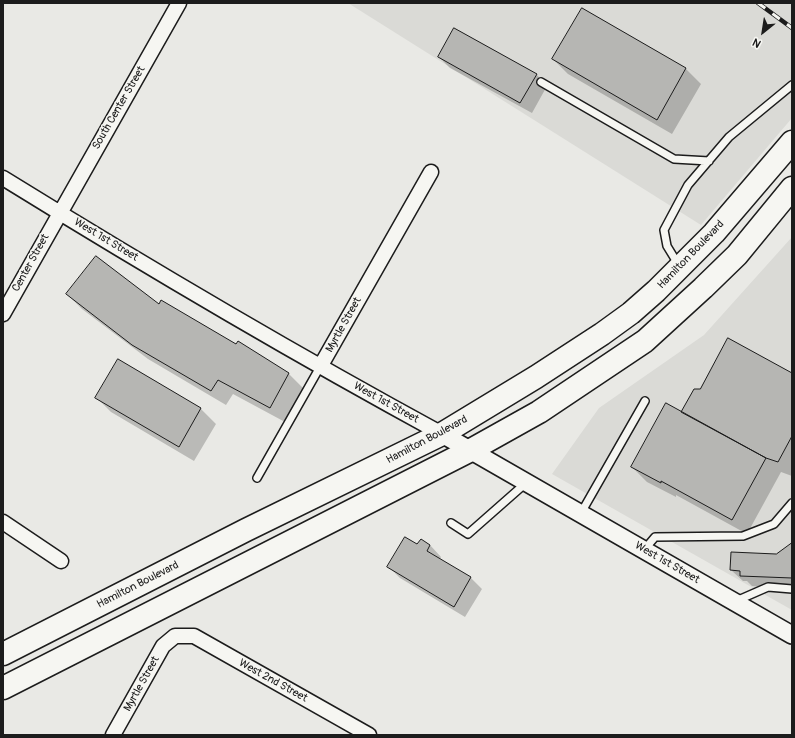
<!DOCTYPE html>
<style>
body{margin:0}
#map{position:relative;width:795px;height:738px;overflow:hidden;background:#e9e9e5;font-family:Pangolin,sans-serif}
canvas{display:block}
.frame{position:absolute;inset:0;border:4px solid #1c1c1c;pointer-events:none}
.north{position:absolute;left:743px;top:12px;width:40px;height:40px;-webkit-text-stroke:3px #f6f6f2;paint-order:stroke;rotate:210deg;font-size:11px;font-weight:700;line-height:16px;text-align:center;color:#1c1c1c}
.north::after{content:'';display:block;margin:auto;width:14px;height:18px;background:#1c1c1c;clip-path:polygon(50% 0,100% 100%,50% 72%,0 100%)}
</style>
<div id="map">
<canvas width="795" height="738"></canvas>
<div class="frame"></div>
<div class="north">N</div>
</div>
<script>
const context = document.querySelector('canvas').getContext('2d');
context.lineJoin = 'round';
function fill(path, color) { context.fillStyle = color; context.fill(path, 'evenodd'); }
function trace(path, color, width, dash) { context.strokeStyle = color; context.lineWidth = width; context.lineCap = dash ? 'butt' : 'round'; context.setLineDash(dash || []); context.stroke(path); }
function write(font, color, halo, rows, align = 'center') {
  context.font = font + ' Pangolin,sans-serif'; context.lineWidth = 3; context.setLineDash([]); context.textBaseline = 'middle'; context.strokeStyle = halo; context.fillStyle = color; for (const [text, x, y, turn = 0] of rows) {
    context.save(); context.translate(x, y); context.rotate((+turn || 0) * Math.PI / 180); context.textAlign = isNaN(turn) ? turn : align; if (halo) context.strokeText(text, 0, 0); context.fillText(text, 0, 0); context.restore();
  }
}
const built = new Path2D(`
 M348,3h444v115l-91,107z
 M792,237v373l-240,-136 47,-66 105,-73z`);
const shadow = new Path2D(`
 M582,9l104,60 15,15 -29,50 -104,-60 -15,-15z
 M439,57l97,17 11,12 -15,27 -82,-45z
 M67,294l92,11 78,40 1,-2 51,31 15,15 -19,33 -52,-28 -7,11 -78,-46 -66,-50z
 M118,360l83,49 15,15 -22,37 -83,-49 -15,-15z
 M792,374v102l-11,-4 -34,62 -71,-39v2l-29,-15 -15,-15 50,-54z
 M421,540l9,5 11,12 -1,2 31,19 11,11 -17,28 -65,-39 -11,-11 29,-21z
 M792,544v45l-40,-3 -5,-5h-4l-12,-11 46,-15z`);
const building = new Path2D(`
 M582,8l104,60 -29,52 -105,-61z
 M454,28l83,46 -17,29 -82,-46z
 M96,256l63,48 2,-4 75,44 2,-3 51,32 -19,35 -52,-28 -7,11 -79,-46 -66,-51z
 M728,338l64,35v63l-14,26 -12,-4 -85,-46 13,-23h6z
 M118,359l83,49 -22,39 -84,-49z
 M666,403l100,55 -34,62 -71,-39v2l-30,-16z
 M405,537l12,7 4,-5 9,6 -3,6 44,26 -17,30 -67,-40z
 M792,543v35l-52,-2v-5l-10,-1 1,-18 45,2z`);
const service = new Path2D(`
 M541,82l133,77 35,2
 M678,264l-11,-18 -3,-16 24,-45 41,-48 63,-52
 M257,478l63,-111
 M581,513l64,-112
 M451,523l17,11 59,-52
 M644,550l11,-13 88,-1 31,-12 18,-21
 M736,601l32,-14 24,2`);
const minor = new Path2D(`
 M3,178c144,89 290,175 439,256
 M3,314l176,-311
 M320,367l111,-195
 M3,522l58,39
 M113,735l50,-89 12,-10h19l175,99`);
const tertiary = new Path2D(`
 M442,434l350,201`);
const primary = new Path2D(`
 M3,654l243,-124 196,-96 94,-57 66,-43 29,-21 25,-22 58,-58 78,-91
 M3,688l468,-238 68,-38 106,-71 58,-53 34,-33 55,-67`);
const rail = new Path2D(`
 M758,3l34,25`);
const streetNames = [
 ["South Center Street",119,108,-60],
 ["West 1st Street",106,240,31],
 ["Hamilton Boulevard",691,255,-46],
 ["Center Street",31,263,-61],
 ["Myrtle Street",344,325,-61],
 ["West 1st Street",386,403,29],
 ["Hamilton Boulevard",427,440,-28],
 ["West 1st Street",667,563,30],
 ["Hamilton Boulevard",138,585,-27],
 ["West 2nd Street",273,681,29],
 ["Myrtle Street",142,684,-61]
];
fill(built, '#dadad6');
fill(shadow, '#0003');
fill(building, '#b6b6b3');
trace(building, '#1c1c1c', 1);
trace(service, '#1c1c1c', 10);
trace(minor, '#1c1c1c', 17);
trace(tertiary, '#1c1c1c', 20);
trace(primary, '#1c1c1c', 25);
trace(service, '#f6f6f2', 7);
trace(minor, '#f6f6f2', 14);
trace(tertiary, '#f6f6f2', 17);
trace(primary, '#f6f6f2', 22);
trace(rail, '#1c1c1c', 4.5);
trace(rail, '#f6f6f2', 3, [9]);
write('11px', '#1c1c1c', '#f6f6f2', streetNames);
</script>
